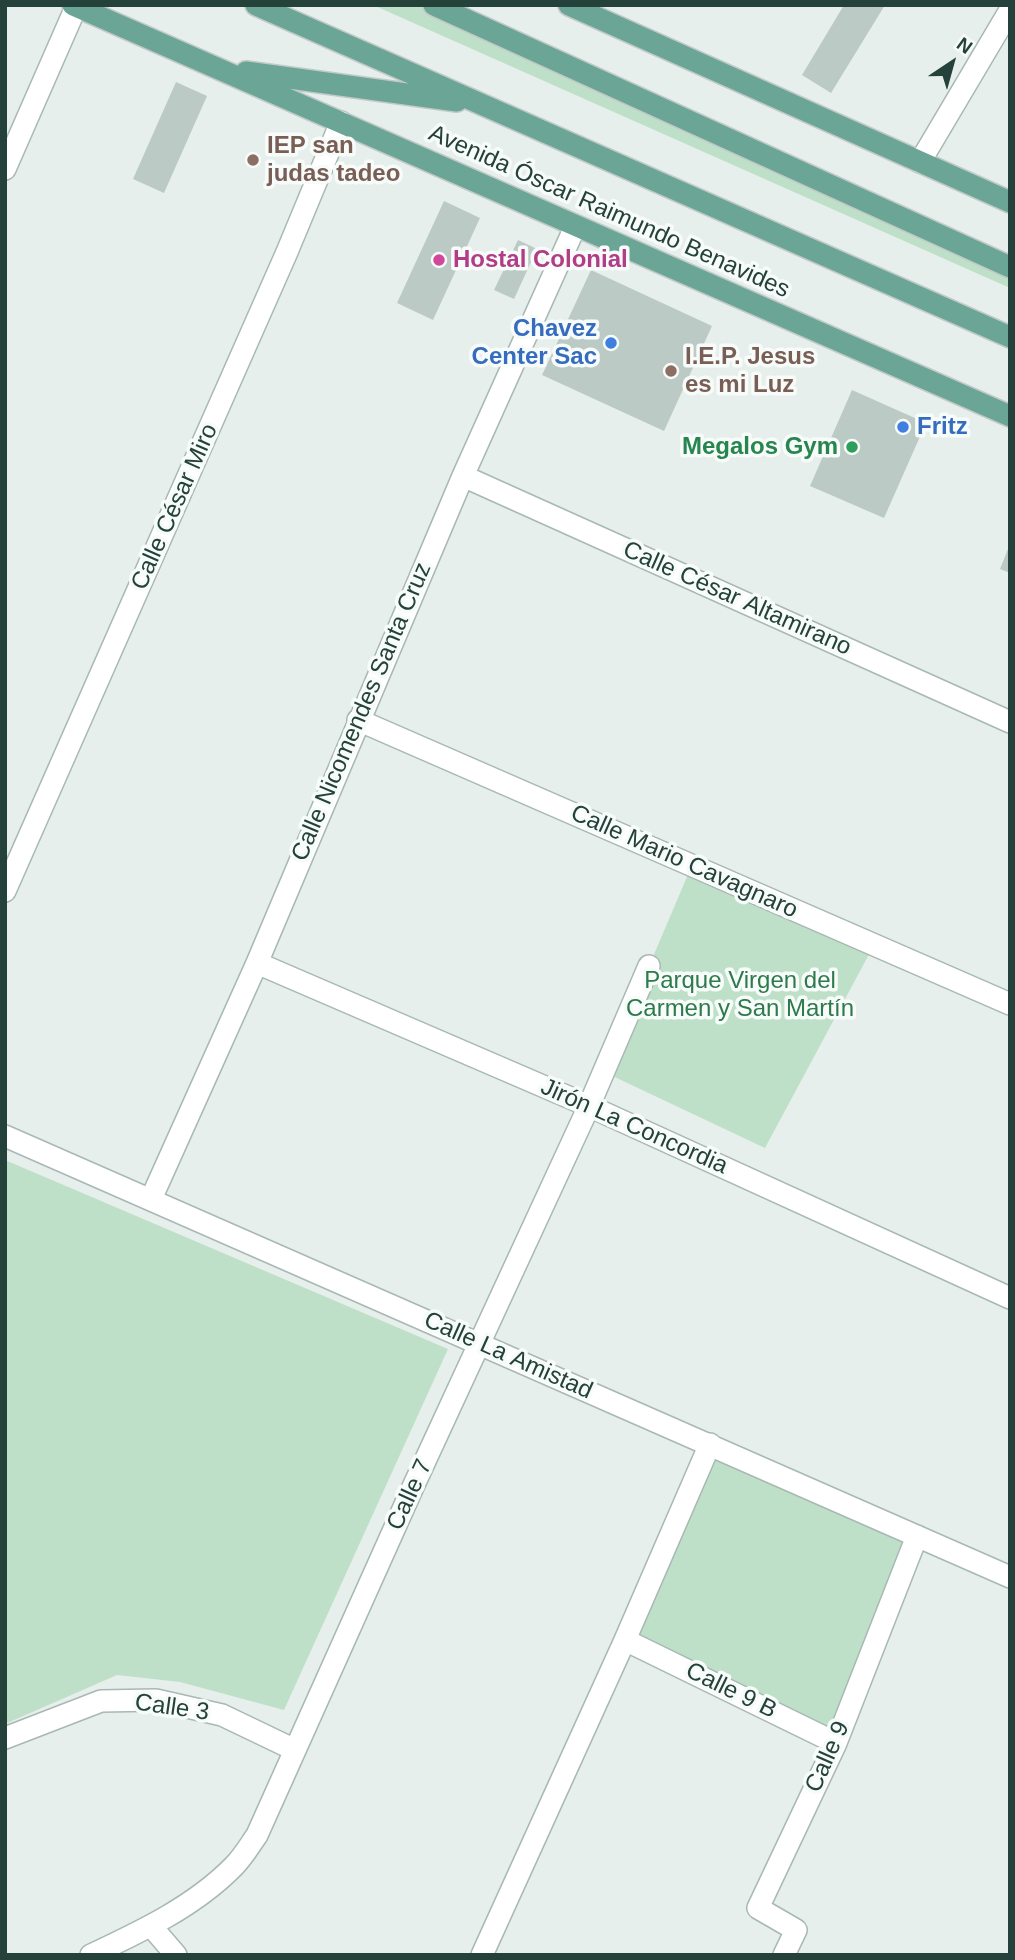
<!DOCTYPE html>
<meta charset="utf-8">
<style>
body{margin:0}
#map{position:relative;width:1015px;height:1960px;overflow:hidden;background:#e6efeb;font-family:Helvetica,sans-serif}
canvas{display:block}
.frame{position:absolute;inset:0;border:7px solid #24423a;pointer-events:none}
.north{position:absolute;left:917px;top:28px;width:70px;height:70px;-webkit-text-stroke:5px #f7fbf9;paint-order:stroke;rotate:36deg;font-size:19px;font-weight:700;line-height:28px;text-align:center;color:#24423a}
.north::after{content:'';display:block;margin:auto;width:24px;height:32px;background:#24423a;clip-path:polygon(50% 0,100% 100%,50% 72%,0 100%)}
</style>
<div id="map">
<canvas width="1015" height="1960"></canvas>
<div class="frame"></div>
<div class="north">N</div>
</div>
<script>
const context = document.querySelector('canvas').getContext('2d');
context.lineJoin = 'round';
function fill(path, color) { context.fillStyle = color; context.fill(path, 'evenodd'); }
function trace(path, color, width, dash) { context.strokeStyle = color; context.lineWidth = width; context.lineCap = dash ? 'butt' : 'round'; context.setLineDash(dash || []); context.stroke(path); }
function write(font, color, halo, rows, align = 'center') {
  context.font = font + ' Helvetica,sans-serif'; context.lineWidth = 7; context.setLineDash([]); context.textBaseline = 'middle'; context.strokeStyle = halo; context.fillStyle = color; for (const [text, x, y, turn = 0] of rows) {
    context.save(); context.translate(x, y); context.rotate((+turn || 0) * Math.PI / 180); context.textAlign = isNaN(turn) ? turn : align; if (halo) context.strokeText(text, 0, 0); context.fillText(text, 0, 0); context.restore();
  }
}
const green = new Path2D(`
 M373,5h44l593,268v15z
 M692,865l182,80 -109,203 -161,-76z
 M5,1160l443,189 -164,361 -104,-28 -63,-7 -112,49z
 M713,1443l212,99 -89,191 -211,-99z`);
const building = new Path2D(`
 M844,5h41l-54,88 -29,-18z
 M176,82l31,14 -43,97 -31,-14z
 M444,201l36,17 -47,102 -36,-17z
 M518,240l19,9 -23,50 -20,-9z
 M591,270l121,56 -48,105 -122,-56z
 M852,390l74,33 -42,95 -74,-32z
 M1010,544v29l-10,-4z`);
const minor = new Path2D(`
 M920,162l90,-152
 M5,169l71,-162
 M463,476l547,246
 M358,720l652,284
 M5,891l282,-639 54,-130
 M257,963l332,143 421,192
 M5,1136l1005,441
 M151,1199l106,-236 206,-487 112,-249
 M625,1640l211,103
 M5,1738l96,-37 55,-1 66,15 73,35
 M151,1926l25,29
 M91,1955c51,-24 104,-49 143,-89 9,-9 16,-21 23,-31l156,-348 176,-381 60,-140
 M482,1955l143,-315 85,-196
 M784,1955l12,-25 -38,-22 78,-165 81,-207`);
const major = new Path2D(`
 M73,5l937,411
 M256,5l754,332
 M434,5l576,262
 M569,5l441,197
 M246,72l211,29`);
const markers = [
 [253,160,7,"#8d6e63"],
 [439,260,7,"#d1479c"],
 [611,343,7,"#3f7fe0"],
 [671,371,7,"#8d6e63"],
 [903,427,7,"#3f7fe0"],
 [852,447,7,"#2e9e5b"]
];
const educationNames = [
 ["IEP san",267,146],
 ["judas tadeo",267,174],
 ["I.E.P. Jesus",685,357],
 ["es mi Luz",685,385]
];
const streetNames = [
 ["Avenida Óscar Raimundo Benavides",609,212,24],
 ["Calle César Miro",175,507,-66],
 ["Calle César Altamirano",737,599,24],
 ["Calle Nicomendes Santa Cruz",362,712,-67],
 ["Calle Mario Cavagnaro",684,862,24],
 ["Jirón La Concordia",634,1127,24],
 ["Calle La Amistad",508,1356,24],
 ["Calle 7",410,1495,-65],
 ["Calle 9 B",731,1691,26],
 ["Calle 3",172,1708,8],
 ["Calle 9",828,1757,-66]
];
const hotelNames = [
 ["Hostal Colonial",453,260]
];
const shopNames = [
 ["Chavez",597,329],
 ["Center Sac",597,357],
 ["Fritz",917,427,"left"]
];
const leisureNames = [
 ["Megalos Gym",838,447]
];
const parkNames = [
 ["Parque Virgen del",740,981],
 ["Carmen y San Martín",740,1009]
];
fill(green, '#bfe0c8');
fill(building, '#bbcac4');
trace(minor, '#a8b8b2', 24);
trace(major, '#c2cac8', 24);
trace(minor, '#fff', 21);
trace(major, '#6aa596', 21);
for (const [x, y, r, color] of markers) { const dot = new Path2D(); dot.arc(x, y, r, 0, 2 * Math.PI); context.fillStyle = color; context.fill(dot); trace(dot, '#f7fbf9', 2.5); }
write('bold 24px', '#785e54', '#f7fbf9', educationNames, 'left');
write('24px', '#24423a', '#f7fbf9', streetNames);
write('bold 24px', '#b23c85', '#f7fbf9', hotelNames, 'left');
write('bold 24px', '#366cbe', '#f7fbf9', shopNames, 'right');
write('bold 24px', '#27864d', '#f7fbf9', leisureNames, 'right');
write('24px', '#2d7a4b', '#f7fbf9', parkNames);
</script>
